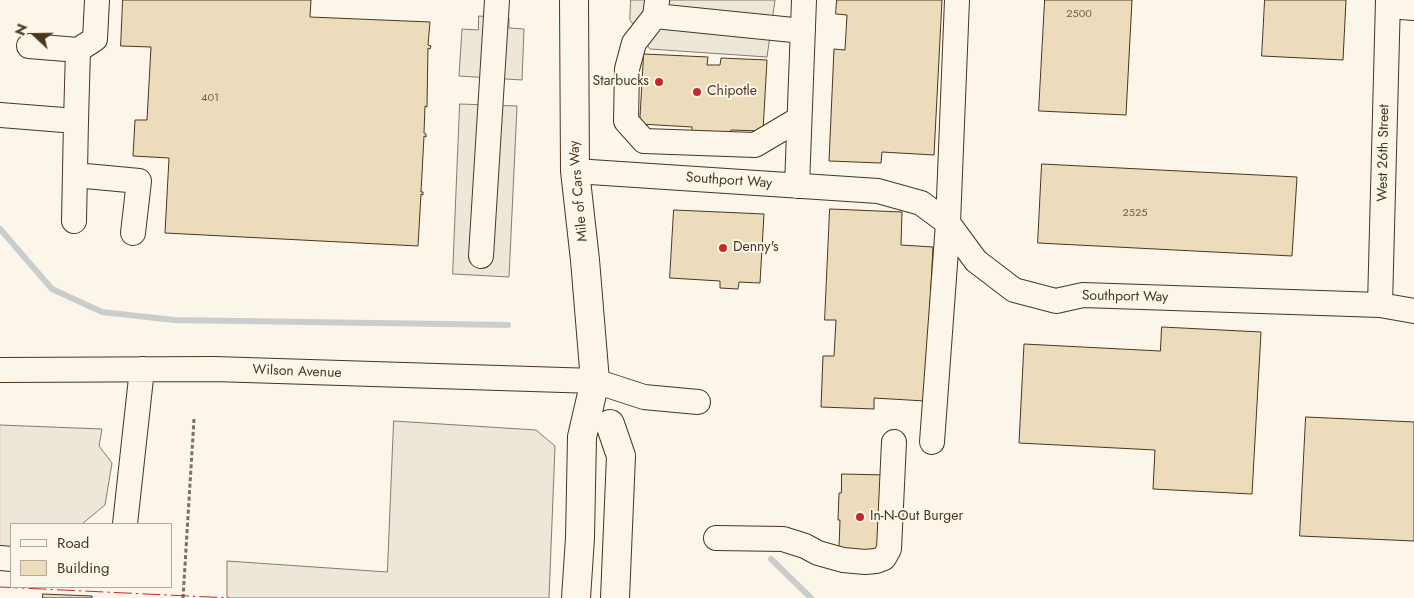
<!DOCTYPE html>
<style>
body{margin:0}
#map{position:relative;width:1414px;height:598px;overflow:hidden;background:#fbf6e9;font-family:Jost,sans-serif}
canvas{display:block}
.legend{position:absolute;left:10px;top:523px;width:162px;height:65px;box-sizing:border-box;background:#fbf6e9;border:1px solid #b4a999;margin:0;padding:6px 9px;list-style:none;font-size:15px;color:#4a3520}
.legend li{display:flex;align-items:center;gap:10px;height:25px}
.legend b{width:25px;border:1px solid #b4a999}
.north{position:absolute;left:10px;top:10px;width:50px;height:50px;-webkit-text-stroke:4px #fbf6e9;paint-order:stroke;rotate:291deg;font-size:14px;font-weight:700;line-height:20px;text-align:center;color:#4a3520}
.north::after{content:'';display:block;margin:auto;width:18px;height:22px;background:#4a3520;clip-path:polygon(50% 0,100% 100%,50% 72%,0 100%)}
</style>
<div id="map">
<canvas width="1414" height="598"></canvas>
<ul class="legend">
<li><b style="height:6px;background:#fbf6e9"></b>Road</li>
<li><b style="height:14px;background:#ecdcbc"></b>Building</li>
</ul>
<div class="north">N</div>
</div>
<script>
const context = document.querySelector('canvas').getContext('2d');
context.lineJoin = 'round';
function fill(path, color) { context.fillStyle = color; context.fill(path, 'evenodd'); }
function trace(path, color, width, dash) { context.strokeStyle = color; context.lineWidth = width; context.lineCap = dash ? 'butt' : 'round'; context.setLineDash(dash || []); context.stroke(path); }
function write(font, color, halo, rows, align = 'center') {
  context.font = font + ' Jost,sans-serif'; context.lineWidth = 4; context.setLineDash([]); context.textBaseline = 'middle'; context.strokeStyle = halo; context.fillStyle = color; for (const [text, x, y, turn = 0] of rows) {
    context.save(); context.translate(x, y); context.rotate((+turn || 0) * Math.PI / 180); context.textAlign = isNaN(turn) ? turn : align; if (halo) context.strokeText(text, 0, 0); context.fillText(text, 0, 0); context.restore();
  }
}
const parking = new Path2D(`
 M631,0h144l-8,57 -117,-8 -20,-29z
 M479,16l30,2v10l15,1 -2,51 -63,-4 3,-47 16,1z
 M460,104l57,2 -8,171 -56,-3z
 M394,421l142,9 19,16 -6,152h-322v-37l160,11z
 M0,425l102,4 -3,17 13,17 -7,42 -23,19h-71v24l-11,-1z`);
const stream = new Path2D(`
 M0,229l52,60 50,23 72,8 334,5
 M771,559l40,39`);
const building = new Path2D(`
 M123,0h188l-1,17 120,5 -2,23 3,1 -1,3 -2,-1 -1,59 -2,-1 -1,27 2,1v3l-2,-1 -3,56h2v3l-2,-1 -3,52 -253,-13 4,-75 -36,-2 2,-36h12l4,-73 -30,-1z
 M837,0h105l-8,155 -52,-3 -1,11 -52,-2 5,-112 11,1 2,-35 -11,-1z
 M1045,0h87l-6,115 -87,-4z
 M1265,0h81l-3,60 -81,-4z
 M644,54l64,3 -1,8h13l1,-7 46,2 -4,71 -32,-1 -1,4 -38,-3v-4l-52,-3z
 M1042,164l255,13 -5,79 -254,-13z
 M830,209l72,3 -1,33 32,2 -8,154 -51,-3v11l-53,-2 2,-51h11l2,-36h-11z
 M674,210l90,4 -4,69 -21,-1 -1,7 -18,-1v-7l-50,-3z
 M1162,327l99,5 -9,162 -99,-5 2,-39 -136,-7 5,-99 136,7z
 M1306,417l108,5v119l-114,-5z
 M842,474l45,1 -9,83 -23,-1 1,-8 -17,-1 1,-28h-2l1,-27h2z
 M43,594l49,2v2h-49z`);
const path = new Path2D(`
 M183,598l11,-179`);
const minor = new Path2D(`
 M657,1l-2,15 148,15
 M1388,6l26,2
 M655,16l-21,27 -7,26 -1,52 18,20 111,4 44,-26
 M78,50l17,-11 2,-39
 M0,115l76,6 2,-71 -49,-4
 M575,171l303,20 43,12 27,20 28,38 38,29 42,11 27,-6 297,10 34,6
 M75,175l64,6 -6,52
 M797,186l7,-186
 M74,221l2,-100
 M481,256l16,-256
 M1380,305l8,-305
 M0,370l214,-1 381,12 49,16 54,5
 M932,442l16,-219 9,-223
 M125,524l17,-155
 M716,538l67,1 22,7 13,7 25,7 22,2 11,-1 8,-3 5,-9 5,-107
 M0,558l11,1`);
const major = new Path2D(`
 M574,0l1,171 10,89 10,121 -13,56 -2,101 -4,60
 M610,424l11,32 -6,142`);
const power = new Path2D(`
 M0,587l230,11`);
const markers = [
 [659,82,5,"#c62828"],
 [697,92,5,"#c62828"],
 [723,248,5,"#c62828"],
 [860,517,5,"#c62828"]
];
const numberNames = [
 ["2500",1079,14],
 ["401",210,98],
 ["2525",1135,213]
];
const poiNames = [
 ["Starbucks",649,82,"right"],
 ["Chipotle",707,92],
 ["Denny's",733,248],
 ["In-N-Out Burger",870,517]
];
const streetNames = [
 ["West 26th Street",1384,153,-89],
 ["Southport Way",729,181,4],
 ["Mile of Cars Way",579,191,-95],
 ["Southport Way",1125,297,1],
 ["Wilson Avenue",297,372,2]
];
fill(parking, '#ede7d9');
trace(parking, '#887966', 1);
trace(stream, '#c9cecd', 6);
fill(building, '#ecdcbc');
trace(building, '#4a3520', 1);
trace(minor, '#4a3520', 26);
trace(major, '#4a3520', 30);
trace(path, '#7f6f5c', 3, [4, 2.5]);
trace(minor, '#fbf6e9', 24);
trace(major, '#fbf6e9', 28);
trace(power, '#c62828', 1, [18, 4, 2.5, 4]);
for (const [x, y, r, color] of markers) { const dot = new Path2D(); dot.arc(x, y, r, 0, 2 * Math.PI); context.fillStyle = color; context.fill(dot); trace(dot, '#fbf6e9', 2); }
write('11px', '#725f47', null, numberNames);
write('14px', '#4a3520', '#fbf6e9', poiNames, 'left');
write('14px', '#4a3520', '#fbf6e9', streetNames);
</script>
